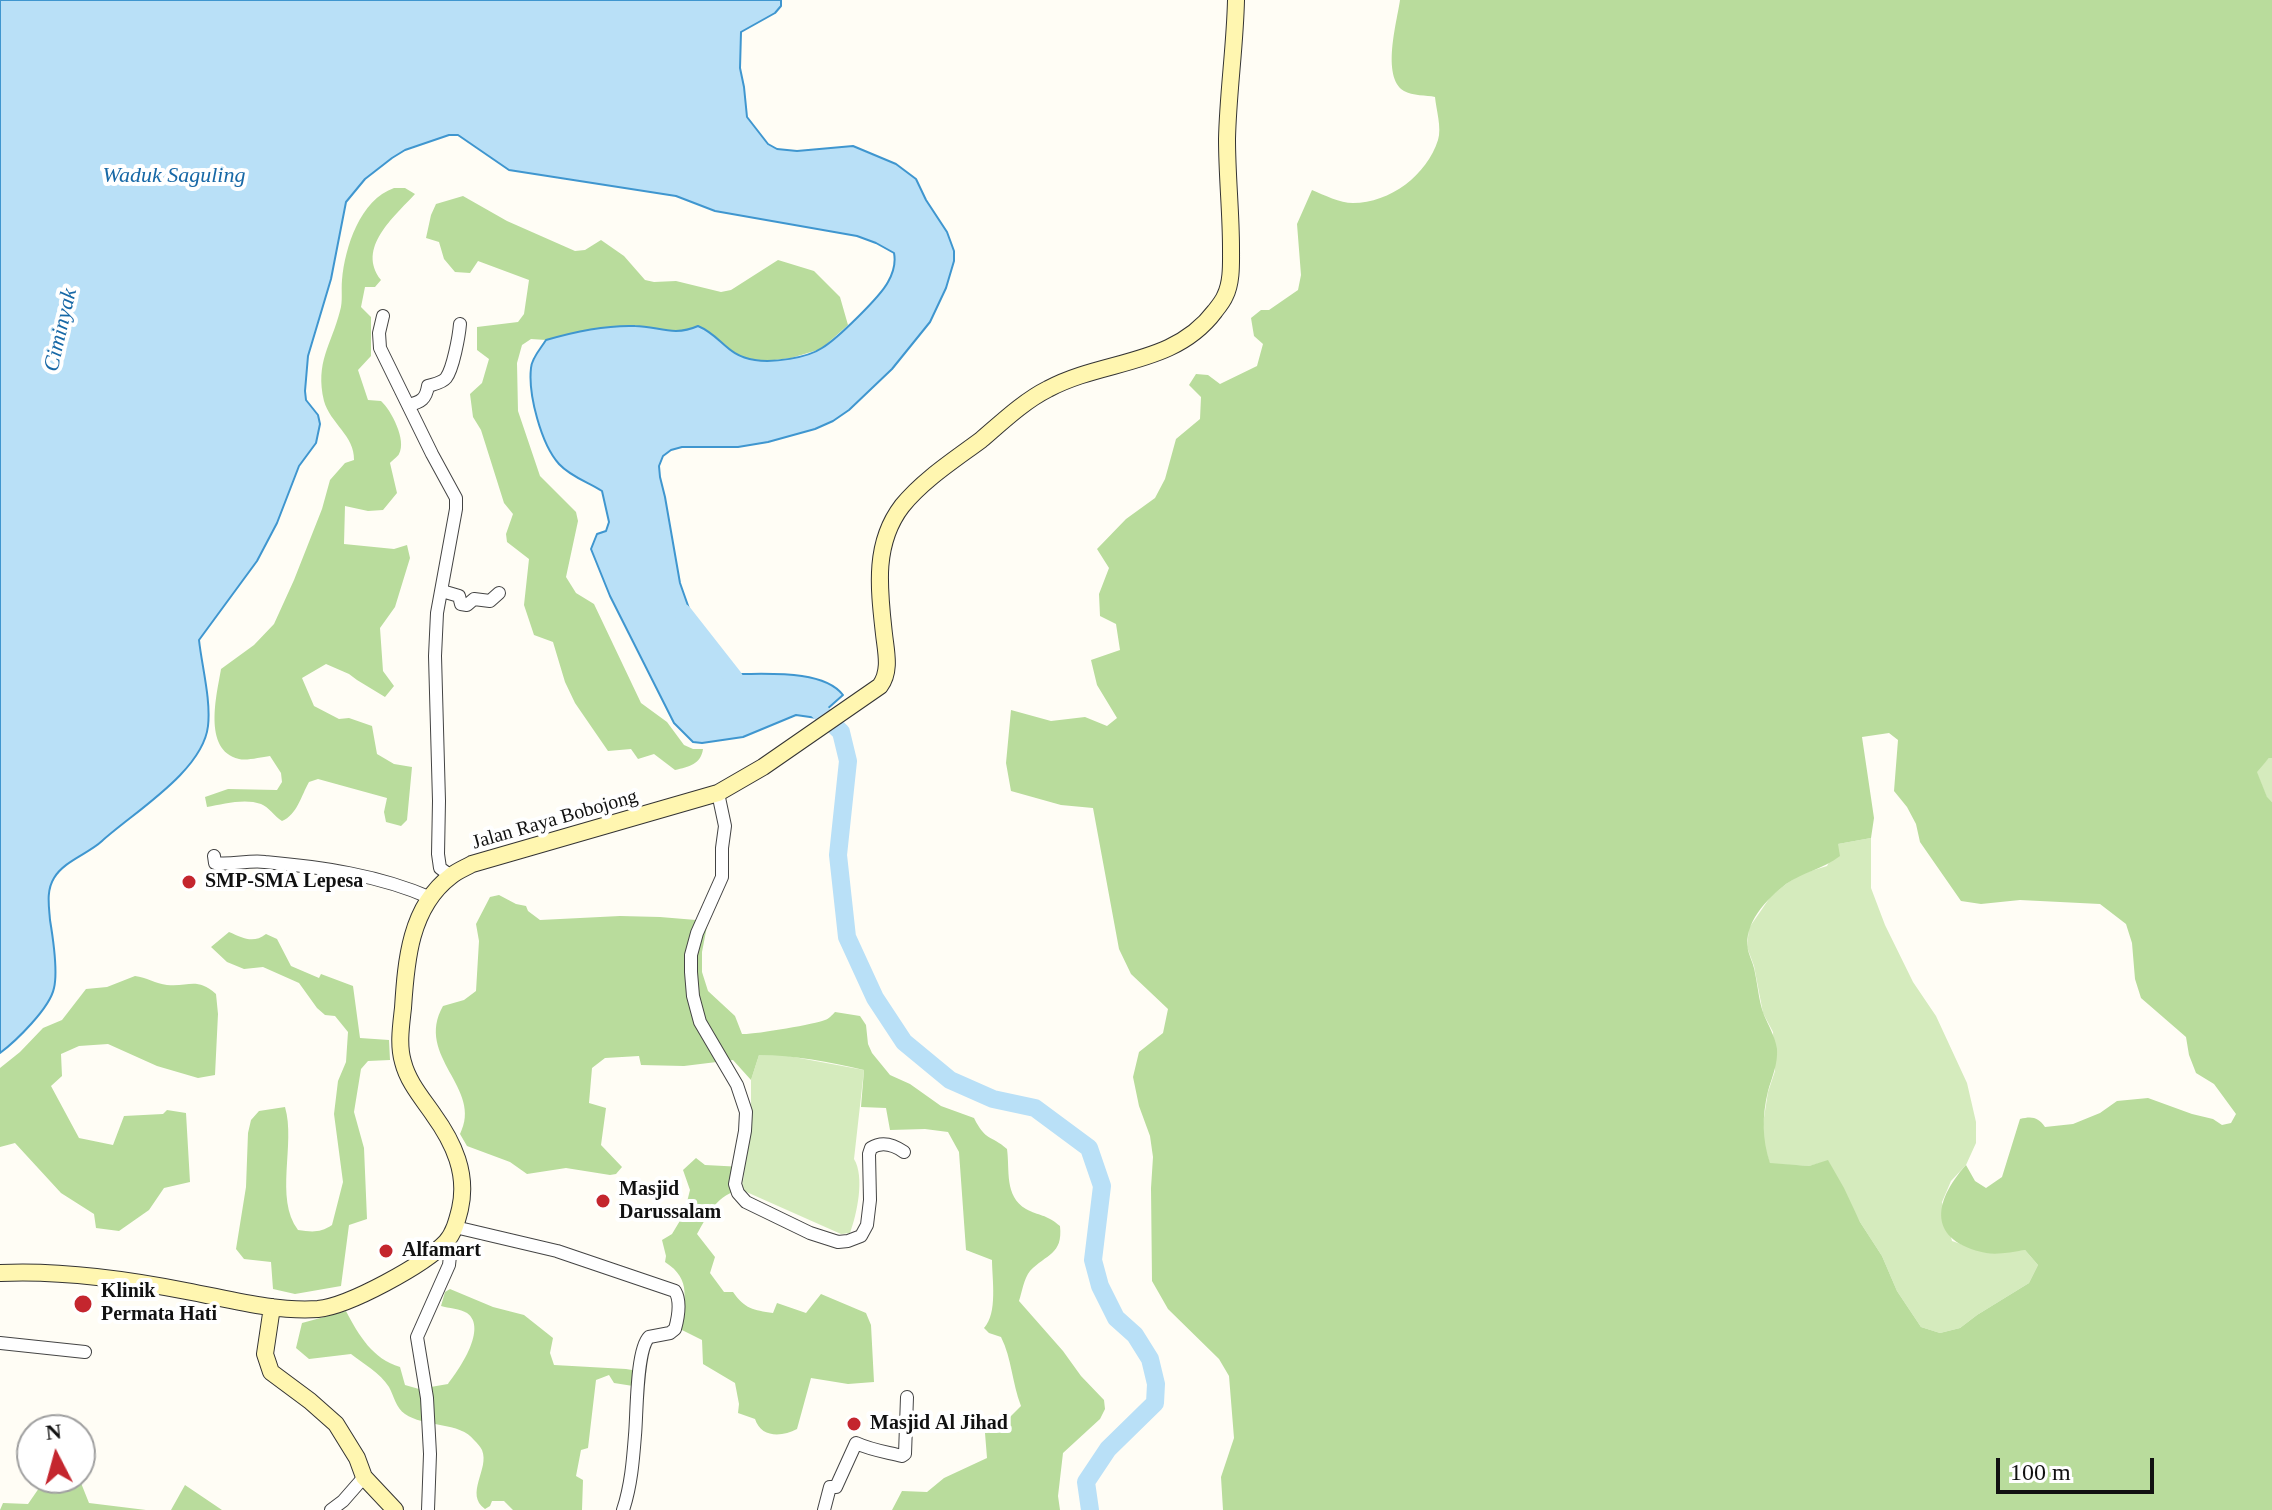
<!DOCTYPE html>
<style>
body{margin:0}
#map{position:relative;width:2272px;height:1510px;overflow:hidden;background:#fffdf5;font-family:"Times New Roman",serif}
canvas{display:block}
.north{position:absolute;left:16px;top:1414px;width:80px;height:80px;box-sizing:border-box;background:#fff;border:2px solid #a0a0a0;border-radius:50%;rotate:354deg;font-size:22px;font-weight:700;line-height:32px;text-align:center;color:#111}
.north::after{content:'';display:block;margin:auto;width:28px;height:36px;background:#c4262e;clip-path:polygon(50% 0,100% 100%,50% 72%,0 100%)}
.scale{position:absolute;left:1996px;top:1458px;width:158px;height:36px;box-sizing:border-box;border:4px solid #111;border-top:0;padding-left:10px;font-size:24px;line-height:28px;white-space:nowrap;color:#111;-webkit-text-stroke:6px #fff;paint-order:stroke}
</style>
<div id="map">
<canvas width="2272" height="1510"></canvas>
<div class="north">N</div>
<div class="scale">100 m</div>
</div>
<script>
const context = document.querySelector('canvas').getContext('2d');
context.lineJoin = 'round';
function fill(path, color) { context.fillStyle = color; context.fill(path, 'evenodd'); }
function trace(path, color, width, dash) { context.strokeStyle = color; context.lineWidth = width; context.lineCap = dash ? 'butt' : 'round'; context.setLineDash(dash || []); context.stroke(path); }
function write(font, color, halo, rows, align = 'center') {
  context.font = font + ' "Times New Roman",serif'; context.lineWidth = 8; context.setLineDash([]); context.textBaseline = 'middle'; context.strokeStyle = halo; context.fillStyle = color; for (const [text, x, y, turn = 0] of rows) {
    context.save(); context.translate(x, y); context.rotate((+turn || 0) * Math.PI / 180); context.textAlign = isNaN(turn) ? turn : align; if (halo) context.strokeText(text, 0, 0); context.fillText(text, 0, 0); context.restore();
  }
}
const green = new Path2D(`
 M2269,758h3v44l-5,-4 -11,-27z
 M1871,838v50l14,37 28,57 23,34 31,67 9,39v21l-10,22 -15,16 -9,21 10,39 35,12 38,-3 13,15 -9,18 -52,32 -17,13 -20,5 -19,-6 -24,-36 -15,-35 -22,-34 -32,-61 -19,5 -39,-2 -6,-19 -1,-21 5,-32 7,-21 -2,-39 -10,-19 -9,-47 -7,-19 2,-19 22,-32 15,-12 15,-10 26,-8 11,-22z
 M759,1055h24l81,15 -10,89c11,18 3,55 -4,74l-9,1 -99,-44 9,-78v-32z`);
const forest = new Path2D(`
 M1400,0h872v758h-3l-12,14 10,25 5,5v708h-1049l-2,-33 13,-39 -5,-62 -10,-17 -51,-50 -16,-28 -1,-93 2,-31 -3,-21 -11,-30 -6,-29 6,-25 24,-19 5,-24 -37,-35 -12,-25 -26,-141 -32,-3 -50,-14 -5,-28 5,-53 40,11 34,-4 22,9 10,-8 -20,-33 -6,-25 29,-10 -4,-26 -16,-8 -1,-22 10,-26 -12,-19 29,-30 29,-21 10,-19 11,-40 24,-20 1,-22 -12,-12 7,-11 12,1 12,9 37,-18 6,-22 -9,-8 -3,-18 10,-8h8l29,-20 3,-15 -4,-51 15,-34c12,5 28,13 41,13 37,0 74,-28 85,-63 4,-12 -2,-31 -3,-43 -8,-2 -23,-1 -31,-6 -23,-14 -7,-69 -4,-91zM1889,733l9,7 -4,51 13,16 9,17 4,18 41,59 20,3 39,-4 80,4 26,20 6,19 3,36 6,19 45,39 3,18 7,18 18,11 22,30 -5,9 -9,2 -9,-6 -21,-5 -44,-16 -31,3 -17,12 -27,11 -28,3c-7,-10 -13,-11 -25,-8l-18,58 -16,11 -11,-7 -9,-16c-34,38 -38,76 20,88 12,2 26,-1 39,-3l13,15 -9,18 -52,32 -17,13 -20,5 -19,-6 -24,-36 -15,-35 -22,-34 -16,-34 -16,-28 -19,6 -39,-3c-8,-24 -8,-47 -2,-72 4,-14 10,-27 9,-42 -2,-13 -8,-22 -13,-34 -5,-13 -6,-28 -9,-42 -1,-8 -5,-15 -7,-23 -5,-27 19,-51 38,-66 17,-12 37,-15 54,-28l-2,-12 33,-6 3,-20 -12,-81z
 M394,188h11l10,6c-21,23 -59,54 -34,86l-6,7h-10l-4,20 10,10v39l-13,14 10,30 13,1c10,9 26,39 18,53 -1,2 -7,7 -9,9l7,30 -14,17 -15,1 -23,-5 -1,38 50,5 13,-4 3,13 -15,49 -15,21 3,43 11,15 -9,11 -28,-17 -8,-6 -23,-10 -24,14 12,28 25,13 10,-1 23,8 5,28 17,10 18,3 -5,53 -6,6 -15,-4 -2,-10 3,-14 -69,-19 -9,3c-8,14 -12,33 -27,39 -8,-5 -13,-14 -21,-17 -16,-6 -38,0 -54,3l-2,-10 23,-8 49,1 5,-8 -1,-9 -11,-17c-9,1 -23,5 -31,3 -37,-9 -22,-65 -18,-90l33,-24 20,-21 20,-44 28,-71 8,-29 15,-17 9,-3c1,-24 -24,-37 -30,-59 -9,-39 7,-55 16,-90 3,-10 1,-20 2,-31 3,-33 18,-80 52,-92z
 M463,196l44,25 68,30 10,-1 16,-10 23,16 21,24 9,2 22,-1 45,11 10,-2 47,-30 36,11 26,26 8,28 -27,24 -30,9 -25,3 -27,-4 -41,-31 -9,4 -21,2 -32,-6 -42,3 -48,11 -15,-1 -9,6 -5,18 1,48 22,65 36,36 2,9 -12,56 10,16 18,11 47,99 26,19 17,23 9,4h10c-2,15 -14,18 -28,21l-21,-16 -16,5 -7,-10 -23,2 -33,-48 -10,-21 -12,-40 -19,-7 -10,-30 5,-46 -22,-17 -1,-8 7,-20 -9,-11 -23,-73 -8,-13 -3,-23 12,-11 7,-24 -12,-9v-23l41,-5 6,-8 5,-34 -51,-19 -8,12 -15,-1 -11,-13 -5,-17 -13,-4 5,-23 5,-11z
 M499,895l17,9 10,2 2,5 12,9 80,-4 40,1 48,4 -6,31v20l6,19 27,25 7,18c10,1 74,-10 83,-14 4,-1 7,-5 10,-8l25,4 6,9 2,19 4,9 18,22 20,9 31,22 33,12c12,24 16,16 33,31 3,21 -3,47 19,60 13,7 20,5 34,17 3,29 -14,28 -30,45 -6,7 -8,21 -11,30l44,50 18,25 23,24 1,9 -5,10 -37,34 -5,43 2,14h-168l10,-19 25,1 17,-14 43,-20 -2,-25 19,-10 17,-17c-9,-23 -9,-47 -20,-69l-12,-4 -5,-5c14,-15 8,-49 8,-68l-26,-10 -7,-98 -11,-20 -23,-3 -35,1 -4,-22 -25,-1 3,-37c-35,-8 -69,-15 -105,-15l-8,25 -18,-20 -49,6 -43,-1 -2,-9 -34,2 -13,10 -3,35 17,5 -5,37 21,22 -6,7 -6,1 -44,-7 -39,6 -17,-12 -43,-16 -7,-12c24,-46 -46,-77 -17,-128l21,-6 12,-9 3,-50 -3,-17 14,-27z
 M229,932c14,6 24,12 37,2l11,5 14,27 28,12 2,-4 32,12 7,52 29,2 1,20 -22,1 -7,8 -7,43 10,36 3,71 -18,6 -8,61 -46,8 -22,-5 -2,-27 -27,-3 -8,-10 10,-62 2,-54 3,-13 8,-9 26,-4c11,37 -11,91 13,123 14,2 22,3 34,-5l11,-43 -9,-68 4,-33 8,-19 2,-30 -13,-16 -10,-1 -8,-7 -18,-25 -36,-16 -19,2 -17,-7 -16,-15z
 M135,976c11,1 21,8 32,9 23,2 29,-8 49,9l2,20 -3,61 -17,3 -41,-12 -49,-22 -29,2 -18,8 1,22 -11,10 28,52 34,7 11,-29 39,-2 4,-4 19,3 4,69 -26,6 -15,22 -30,21 -23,-3 -2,-14 -33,-21 -46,-50 -15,4v-79l20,-16 23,-24 19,-8 24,-31 21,-2z
 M696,1158l9,7 38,2 -1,23c-25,3 -34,25 -45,44l18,23 -5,16 14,19h9c12,17 20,18 40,21l4,-10 29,10 15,-19 45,19 5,12 3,57 -26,2 -37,-6 -14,51c-15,8 -36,9 -42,-10l-17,-6 1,-9 -4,-21 -32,-19 -1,-24 -22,-11c4,-29 13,-49 -15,-67l1,-6 -4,-16 10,-6 12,-20 6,-24 -7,-20z
 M450,1289l43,18 31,8 29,23 -3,15 4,12 72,4 6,1 3,4 -2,12 -19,-3 -5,-8 -13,5 -8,68 -7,2 -5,26 7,4 -1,30h-69l-9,-9h-12l-2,5 -5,3c-21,-15 5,-40 -3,-59 -2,-4 -5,-7 -8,-10 -13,-18 -51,-13 -69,-26 -9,-6 -11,-18 -16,-27 -9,-14 -25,-23 -38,-33l-42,5 -13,-11 6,-25 44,-12c13,25 27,48 54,56l5,18 14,4 29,-5c11,-14 40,-56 19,-71 -6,-4 -19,-5 -26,-7l4,-14z
 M46,1478h33l10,25 57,7h-146l3,-7 25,1z
 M185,1485l37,25h-51z`);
const water = new Path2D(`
 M0,0h781v6l-6,7 -34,19 -1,36 4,19 3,30 21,27 9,5 20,2 56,-5 43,18 20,15 10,21 21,32 7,19v10l-8,27 -16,34 -38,47 -43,41 -16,11 -18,8 -47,13 -30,5h-56l-11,3 -8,6 -4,10 1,11 5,20 15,86 24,68 30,16 6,7c29,0 84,-4 103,21l-26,23 -21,-3 -53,22 -41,6 -9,-1 -19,-19 -64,-127 -19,-47 6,-15 9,-3 3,-9 -7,-31c-14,-9 -31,-14 -43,-27 -18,-20 -31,-70 -28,-96 0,-9 10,-20 15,-28 27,-8 60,-15 89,-14 23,0 38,11 63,0 24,10 28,30 57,34 18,3 52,-2 67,-12 15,-9 58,-51 66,-66 5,-9 8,-19 6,-29l-18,-10 -19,-7 -142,-25 -39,-15 -167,-26 -51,-35h-9l-44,15 -13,8 -27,21 -19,23 -15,77 -23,77 -3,35 1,9 12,15 2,9 -4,19 -17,23 -22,57 -20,38 -58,79c3,27 12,60 9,86 -5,45 -74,86 -106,115 -14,13 -38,20 -48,37 -8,13 -5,28 -4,42 3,18 8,51 4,68 -4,20 -38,53 -54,65z`);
const river = new Path2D(`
 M683,613l51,65
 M818,710l23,22 7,29 -10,94 9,82 28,61 29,44 46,38 43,19 42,9 54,40 13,38 -9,74 7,26 16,32 19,17 15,24 6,25 -1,19 -47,46 -22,33 4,28`);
const street = new Path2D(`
 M383,316l-4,17 1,15 52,106 24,44v11l-19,104 -2,43 4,145 -1,53 2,14 11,8
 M409,405c12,-3 17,-6 19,-19 6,-2 14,-3 18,-8 7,-9 13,-42 14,-54
 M442,591l17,5 2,8 6,1 7,-6 16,2 9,-8
 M718,793l7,33 -3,22v29l-25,56 -6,22v17l2,24 7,26 37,63 9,27 -1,19 -10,53 3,9 8,9 64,31 28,9 10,-1 13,-5 6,-11 3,-25 -1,-46 2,-6c11,-7 23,-3 33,4
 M214,856l1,7c17,2 34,-3 50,-1 56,5 114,13 166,36
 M455,1227l102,24 118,40c6,10 3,27 0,38l-5,4 -21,4c-13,13 -12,78 -14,98 -2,26 -4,51 -12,75
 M0,1343l85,9
 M331,1510l12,-9 21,-24
 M428,1510l2,-56 -3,-56 -10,-61 32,-72 1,-9 -4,-14
 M824,1510l6,-23h6l20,-44c15,7 30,9 46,13l3,-2 2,-57`);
const secondary = new Path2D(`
 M0,1273c62,-3 125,6 186,18 43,8 88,21 132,18 31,-3 106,-44 128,-67 8,-9 11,-21 14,-33 8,-35 -6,-66 -27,-95 -11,-16 -25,-32 -30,-52 -5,-17 -2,-36 0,-54 3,-47 7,-101 48,-132 6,-5 14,-8 21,-12l246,-71 45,-26 117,-81c11,-15 6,-34 4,-52 -5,-45 -11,-90 18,-128 21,-26 52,-46 79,-66 21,-18 43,-39 67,-51 56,-30 126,-23 167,-78 4,-5 8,-10 10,-15 7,-14 6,-33 6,-48 0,-36 -4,-72 -4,-109 1,-46 8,-93 9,-139
 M272,1307l-7,47 6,18 39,29 26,23 21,34 7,19 31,33`);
const markers = [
 [189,882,8,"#c4262e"],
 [603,1201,8,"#c4262e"],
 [386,1251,8,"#c4262e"],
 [83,1304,10,"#c4262e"],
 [854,1424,8,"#c4262e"]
];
const streetNames = [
 ["Jalan Raya Bobojong",555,820,-16]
];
const poiNames = [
 ["SMP-SMA Lepesa",205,882],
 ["Masjid",619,1190],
 ["Darussalam",619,1213],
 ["Alfamart",402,1251],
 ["Klinik",101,1292],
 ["Permata Hati",101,1315],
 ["Masjid Al Jihad",870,1424]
];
const waterNames = [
 ["Waduk Saguling",174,176],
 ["Ciminyak",61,330,-77]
];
fill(green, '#d5ebbd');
fill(forest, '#b9dc9c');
fill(water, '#b9e0f7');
trace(water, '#3f96cf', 2);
trace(river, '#b9e0f7', 18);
trace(street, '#444', 14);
trace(secondary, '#333', 18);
trace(street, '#fff', 12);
trace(secondary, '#fff6b0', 16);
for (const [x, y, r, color] of markers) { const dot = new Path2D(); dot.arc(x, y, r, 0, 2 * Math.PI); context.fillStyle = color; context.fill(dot); trace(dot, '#fff', 3); }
write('20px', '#111', '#fff', streetNames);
write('bold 20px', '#111', '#fff', poiNames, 'left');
write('italic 22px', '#1768a6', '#fff', waterNames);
</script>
